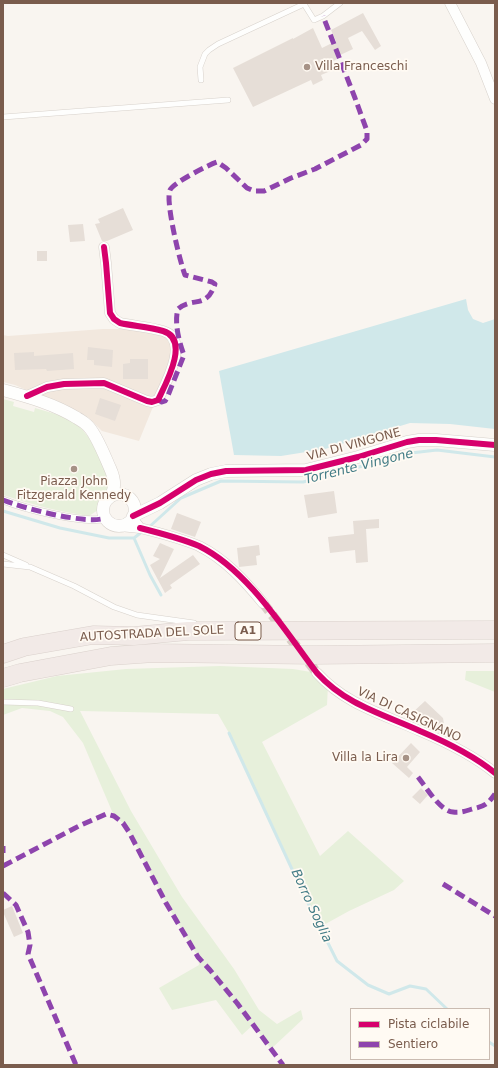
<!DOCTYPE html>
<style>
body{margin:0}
#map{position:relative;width:498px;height:1068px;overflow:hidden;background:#f9f5f0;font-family:"DejaVu Sans",sans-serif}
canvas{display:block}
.frame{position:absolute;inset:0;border:4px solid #7a5c4d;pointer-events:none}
.legend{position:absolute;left:350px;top:1008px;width:140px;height:52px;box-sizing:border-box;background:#fffaf3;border:1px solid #cabbb1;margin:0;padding:5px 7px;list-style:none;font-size:12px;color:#7a5c4d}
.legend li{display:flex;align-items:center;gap:8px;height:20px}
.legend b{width:20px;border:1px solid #cabbb1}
</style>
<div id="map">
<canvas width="498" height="1068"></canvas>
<div class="frame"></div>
<ul class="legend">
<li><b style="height:5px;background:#d6006c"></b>Pista ciclabile</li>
<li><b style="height:5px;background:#8e44ad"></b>Sentiero</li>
</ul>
</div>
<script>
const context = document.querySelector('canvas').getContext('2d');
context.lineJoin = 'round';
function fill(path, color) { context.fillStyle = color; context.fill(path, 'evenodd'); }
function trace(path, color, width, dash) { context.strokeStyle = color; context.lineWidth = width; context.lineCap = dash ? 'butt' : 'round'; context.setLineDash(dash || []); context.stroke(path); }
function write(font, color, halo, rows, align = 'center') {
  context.font = font + ' "DejaVu Sans",sans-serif'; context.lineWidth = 3.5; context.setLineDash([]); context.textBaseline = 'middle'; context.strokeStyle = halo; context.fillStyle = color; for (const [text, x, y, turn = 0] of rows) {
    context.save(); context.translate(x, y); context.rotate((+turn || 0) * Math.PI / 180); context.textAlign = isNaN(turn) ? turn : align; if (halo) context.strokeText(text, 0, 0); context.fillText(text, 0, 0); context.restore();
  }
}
const residential = new Path2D(`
 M103,329h27l34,5 11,19 -36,88 -37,-10 -14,-14 -73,-32 -12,-3v-47l5,1z`);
const green = new Path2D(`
 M3,399l11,3 -1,4 21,6 1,-4 24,7 11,5 12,9 7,9 18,32 4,17 -2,5 -8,9 -3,9 -9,6c-30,-4 -58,-12 -86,-21z
 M220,666l73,3 24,4 11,12 -1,20 -65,37 58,114 28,-25 56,50 -10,9 -45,21 -29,16 -91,-194 -11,-19 -138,-3 51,100 51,86 52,72 25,41 18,14 24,-14 2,9 -32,30 -18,-24 -11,10 -26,-35 -44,10 -13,-22 40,-23 -1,-8 -32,-54 -37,-71 -6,-9 -9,-7 -31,-73 -20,-26 -13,-6 -28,-3 -19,7v-26l54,-13 69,-7z
 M466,671h29v21l-30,-12z`);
const water = new Path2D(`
 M466,299l2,11 5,9 10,4 12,-4v110l-45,-5 -40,-1 -85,26 -44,7 -47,-1 -15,-84z`);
const stream = new Path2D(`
 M3,511l57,17 49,10h25l9,-7
 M148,528l33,-30 40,-17 82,1 108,-29 26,-3 58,7
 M134,538l16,37 11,20
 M229,733l74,160 34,68 31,24 21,9 21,-8 16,3 21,20
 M489,1042l6,4`);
const building = new Path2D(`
 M363,13l18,33 -6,4 -13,-19 -14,7 5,11 -17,8 1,2 -7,4 3,7 -12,5 2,5 -10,5 -2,-5 -58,27 -20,-39 60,-30v1l20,-11 9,20 14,-7 -5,-11z
 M123,208l10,22 -26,11h-5l-7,-17 5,-1 -2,-4z
 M83,224l2,17 -15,1 -2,-17z
 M37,251h10v10h-10z
 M88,347l25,3 -1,17 -18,-2v-5h-7z
 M34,352v4l39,-3 1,16 -27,2 -1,-2 -31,1 -1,-17z
 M130,359h18v20h-25v-15l7,-1z
 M100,398l21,7 -6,16 -20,-7z
 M334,491l3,22 -29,5 -4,-23z
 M177,513l24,9 -6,15 -24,-8z
 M379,519v9l-13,1 2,33 -12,1 -1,-13 -25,3 -2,-16 26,-3 -1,-13z
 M160,543l14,6 -14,29 33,-23 7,9 -30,21 2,3 -7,5 -15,-28 10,-6 -7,-3z
 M259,545l1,10 -4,1 1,9 -18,2 -2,-19z
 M425,701l18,17 2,12 -3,4 -14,-7 -16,-14z
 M411,743l9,9 -13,15 6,6 -4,5 -17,-15z
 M421,788l7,7 -8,9 -8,-7z
 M12,906l11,27 -9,4 -11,-25v-2z`);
const minorTunnel = new Path2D(`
 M263,603l54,70`);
const service = new Path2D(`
 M201,80l-1,-13 5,-13 4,-4 9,-6 86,-40 10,16 9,-4 17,-13
 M3,117l225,-17
 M3,555l23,10
 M3,564l27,3 44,19 40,21 23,8 57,8
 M3,702l35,1 33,6`);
const pedestrian = new Path2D(`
 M3,500c20,8 83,25 102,18`);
const minor = new Path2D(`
 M450,3l31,60 14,36
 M27,396l20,-9 17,-3 40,-1 43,18 5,1 6,-2c7,-15 33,-61 5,-69 -14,-4 -29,-5 -43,-8l-6,-4 -4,-6 -4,-50 -2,-16
 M120,526l20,2 -8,-10
 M140,528c20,5 40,10 59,18 26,13 46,35 64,57
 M317,673c29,32 66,41 103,58 26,11 53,24 75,42`);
const tertiary = new Path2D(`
 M3,390c26,7 51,14 74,28 3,2 7,4 10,7 9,8 18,32 23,43 5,11 7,22 -2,31
 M103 510a16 16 0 1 1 32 0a16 16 0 1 1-32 0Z
 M133,516l27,-13 36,-23 15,-6 15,-3 80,-1 52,-13 49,-15 12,-2h17l59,5`);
const motorway = new Path2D(`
 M3,654l21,-7 69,-12 41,1 54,-5 307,-1
 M3,678l17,-5 91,-17 43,-3 160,2 181,-2`);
const quiet = new Path2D(`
 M158,400l4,2 3,-1 2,-3 17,-43c-5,-13 -10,-33 -6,-46 15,-13 28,1 37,-25l-3,-2 -27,-7c-5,-13 -20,-74 -15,-85 3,-7 38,-25 47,-28l9,6 21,20 7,3h10l27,-13 24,-9 46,-24 6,-6v-8l-12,-33 -32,-82
 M3,500c20,8 83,25 102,18
 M418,777c8,10 22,34 35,35 7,1 13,-1 19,-3 13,-3 15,-4 23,-15
 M3,846v7
 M3,866l76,-40 27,-12 8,2 9,7 6,9 37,71 32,54 12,13 27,33 46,62
 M443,884l52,32
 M3,893l13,12 12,27 2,13 -2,9 48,111`);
const cycleway = new Path2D(`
 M27,396l20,-9 17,-3 40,-1 43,18 5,1 6,-2c7,-15 33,-61 5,-69 -14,-4 -29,-5 -43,-8l-6,-4 -4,-6 -4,-50 -2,-16
 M133,516l27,-13 36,-23 15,-6 15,-3 80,-1 52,-13 49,-15 12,-2h17l59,5
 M140,528c20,5 40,10 59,18 49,24 86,85 118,127 29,32 66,41 103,58 26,11 53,24 75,42`);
const markers = [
 [307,67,4,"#a69286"],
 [74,469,4,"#a69286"],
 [406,758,4,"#a69286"]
];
const shields = [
 [248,631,26]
];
const shieldNames = [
 ["A1",248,631]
];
const poiNames = [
 ["Villa Franceschi",315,67],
 ["Piazza John",74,482,"center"],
 ["Fitzgerald Kennedy",74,496,"center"],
 ["Villa la Lira",398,758,"right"]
];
const streetNames = [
 ["VIA DI VINGONE",354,445,-15],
 ["AUTOSTRADA DEL SOLE",152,634,-3],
 ["VIA DI CASIGNANO",409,715,25]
];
const waterNames = [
 ["Torrente Vingone",359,467,-14],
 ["Borro Soglia",311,906,65]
];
fill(residential, '#f2e8de');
fill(green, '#e7f0db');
fill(water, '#d0e8ea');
trace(stream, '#d0e8ea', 3);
fill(building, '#e6ded7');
trace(minorTunnel, '#d9cfc7', 10, [10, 5]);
trace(service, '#d7d1cb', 6);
trace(pedestrian, '#d7d1cb', 8);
trace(minor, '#d7d1cb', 11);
trace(tertiary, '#d7d1cb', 13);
trace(motorway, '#dad1cc', 19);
trace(service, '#fefefd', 5);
trace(pedestrian, '#fefefd', 7);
trace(minor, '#fefefd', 10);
trace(tertiary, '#fefefd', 12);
trace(motorway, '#f2eae7', 18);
trace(quiet, '#8e44ad', 5, [10, 5]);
trace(cycleway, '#d6006c', 6);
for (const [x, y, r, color] of markers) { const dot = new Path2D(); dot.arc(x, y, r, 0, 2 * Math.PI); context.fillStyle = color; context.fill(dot); trace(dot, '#fffaf3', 1.5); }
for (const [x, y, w] of shields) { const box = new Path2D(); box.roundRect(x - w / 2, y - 9, w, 18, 3); context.fillStyle = '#fffaf3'; context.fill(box); trace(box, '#7a5c4d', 1); }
write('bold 11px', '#7a5c4d', null, shieldNames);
write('12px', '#7a5c4d', '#fffaf3', poiNames, 'left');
write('12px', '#7a5c4d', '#fffaf3', streetNames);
write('italic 13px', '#437c86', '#fffaf3', waterNames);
</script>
